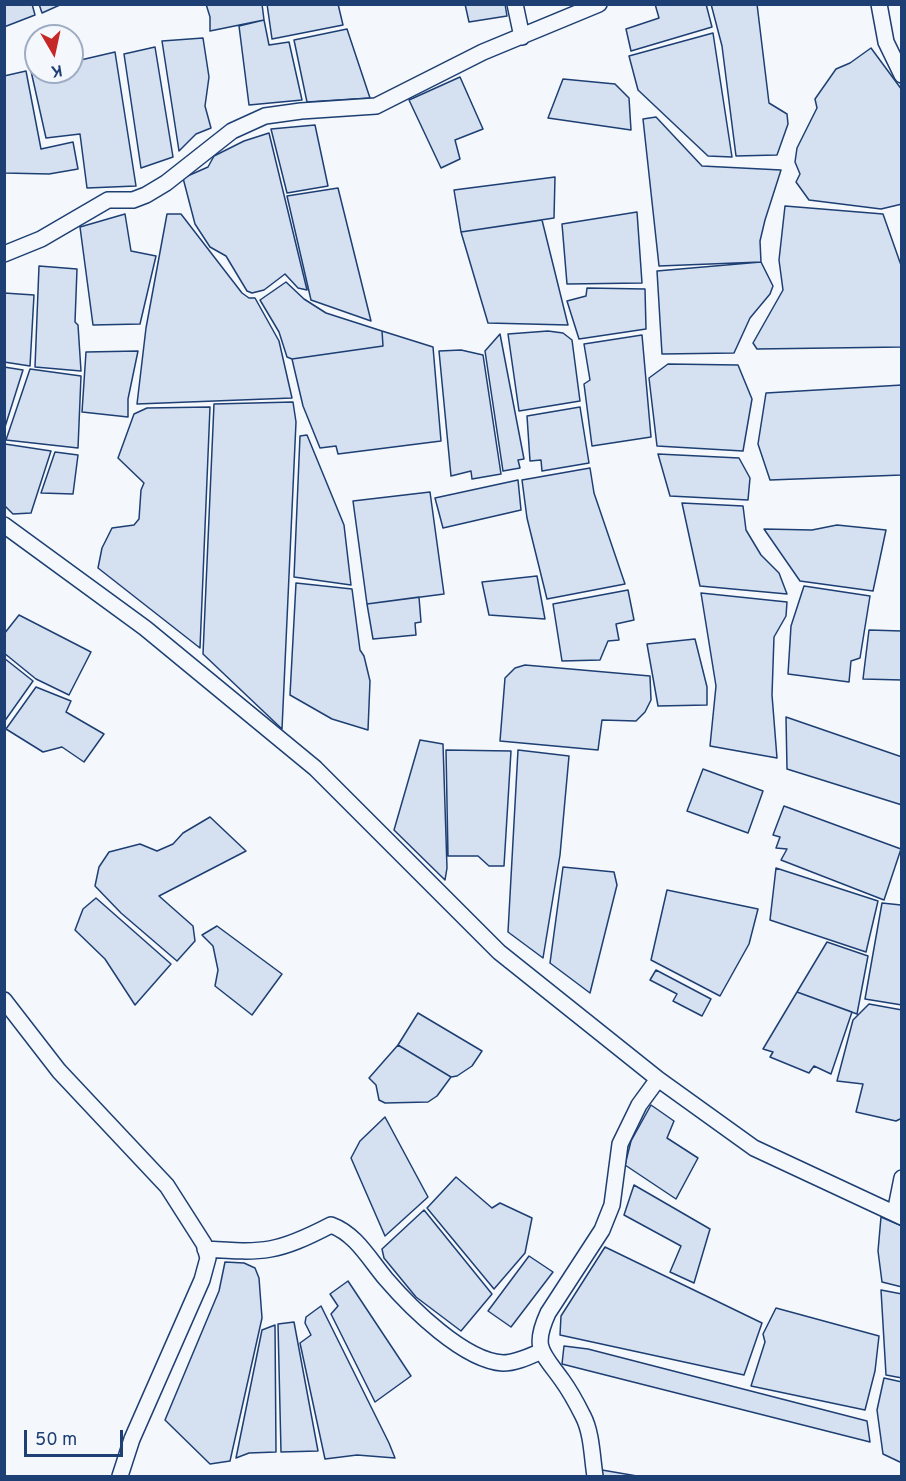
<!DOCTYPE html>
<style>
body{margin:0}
#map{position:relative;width:906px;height:1481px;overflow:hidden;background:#f4f7fb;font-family:Overpass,sans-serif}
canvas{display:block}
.frame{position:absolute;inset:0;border:6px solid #1d3f73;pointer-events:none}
.north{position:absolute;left:24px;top:24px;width:60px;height:60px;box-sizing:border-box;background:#f4f7fb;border:2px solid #9eadc5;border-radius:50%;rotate:171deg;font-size:16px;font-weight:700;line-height:24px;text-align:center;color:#1d3f73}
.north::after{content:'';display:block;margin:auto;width:21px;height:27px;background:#c62828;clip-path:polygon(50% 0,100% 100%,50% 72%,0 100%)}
.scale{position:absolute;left:24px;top:1430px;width:99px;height:27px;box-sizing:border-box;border:3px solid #1d3f73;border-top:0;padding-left:8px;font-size:18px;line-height:21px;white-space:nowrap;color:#1d3f73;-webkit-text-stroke:4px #f4f7fb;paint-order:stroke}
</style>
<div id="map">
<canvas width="906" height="1481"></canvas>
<div class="frame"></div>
<div class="north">K</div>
<div class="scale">50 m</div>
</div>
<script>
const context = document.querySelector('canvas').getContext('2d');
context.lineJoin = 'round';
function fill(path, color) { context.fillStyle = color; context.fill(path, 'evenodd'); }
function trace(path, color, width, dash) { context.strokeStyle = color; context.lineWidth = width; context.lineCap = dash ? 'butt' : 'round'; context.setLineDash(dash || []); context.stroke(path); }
const building = new Path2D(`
 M4,4h28l3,11 -31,12z
 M39,4h23l-20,9z
 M206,4h56l2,16 -54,11v-14z
 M267,4h71l5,21 -71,14z
 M465,4h40l2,12 -38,6z
 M655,4h51l6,23 -81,24 -5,-22 33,-11z
 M711,4h46l12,99 18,11 1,10 -11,31 -41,1 -14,-110z
 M264,20l5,25 20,-3 13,58 -53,5 -10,-79z
 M347,29l23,69 -63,4 -13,-62z
 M713,33l19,124 -24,-1 -70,-66 -9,-34z
 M203,38l6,39 -4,29 6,22 -15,6 -17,17 -17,-110z
 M155,47l18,110 -32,11 -17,-114z
 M871,48l31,42v114l-21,5 -72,-9 -13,-18 4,-8 -5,-12 2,-14 20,-40 -2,-9 21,-30 14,-6z
 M115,52l21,134 -49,2 -7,-54 -34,4 -15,-67 41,1v-10z
 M26,71l15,78 32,-7 5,27 -29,5 -45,-1v-97z
 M460,77l23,52 -28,11 5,19 -19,9 -32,-68z
 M563,79l52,5 14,14 2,32 -83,-12z
 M656,117l46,49 79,4 -16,50 -5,21 1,21 -102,4 -16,-147z
 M315,125l13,61 -41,7 -16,-64z
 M269,133l38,157 -9,-2 -13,-14 -21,16 -12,3 -5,-2 -21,-35 -16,-9 -15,-23 -12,-46 25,-11 6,-11 30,-15z
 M555,177l-1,41 -93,14 -7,-42z
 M338,188l33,133 -60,-21 -24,-104z
 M785,206l98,8 19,54v79l-145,2 -4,-6 30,-53 -4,-30z
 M637,212l5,71 -75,1 -5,-60z
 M125,214l6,37 25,5 -16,68 -47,1 -13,-98z
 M167,214h14l61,79 7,5h6l24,43 13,57 -155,6 9,-76z
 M542,220l26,105 -80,-2 -27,-91z
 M761,262l12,24 -3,8 -20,24 -16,35 -72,1 -5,-83z
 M39,266l38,3 -2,53 3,3 3,46 -46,-4z
 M286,282l18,17 22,14 56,18 1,15 -91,13 -5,-2 -8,-25 -19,-32z
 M587,288l58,1 1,40 -67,10 -12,-38 19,-5z
 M4,293l30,2 -4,71 -26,-4z
 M382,331l51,16 8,94 -103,13 -2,-8 -16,2 -17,-42 -11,-47 91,-13z
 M548,331l15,2 9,7 8,61 -61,10 -11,-77z
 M500,334l24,125 -6,1 2,8 -17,3 -18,-120z
 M642,335l9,102 -59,9 -8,-62 6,-4 -6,-36z
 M461,350l22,5 18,119 -29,5 -1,-8 -20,5 -12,-125z
 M138,351l-10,48v18l-46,-5 4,-60z
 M668,364l70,1 14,34 -9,52 -86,-5 -8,-68z
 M4,367l19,3 -19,60z
 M30,369l51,7 -3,72 -72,-8z
 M902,385v90l-132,5 -12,-36 8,-51z
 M293,402l3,20 -14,307 -79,-75 11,-250z
 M210,407l-10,241 -102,-80 4,-20 10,-20 22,-3 5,-6 2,-29 3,-7 -26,-25 16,-44 13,-6z
 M580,407l9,56 -47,8 -1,-11 -11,1 -3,-45z
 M307,435l37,90 7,60 -57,-8 6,-141z
 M5,444l46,7 -20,62 -18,1 -9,-9z
 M55,452l23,3 -5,39 -32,-1z
 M658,454l81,4 11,20 -2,22 -78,-4z
 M590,468l4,25 31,91 -78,15 -20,-81 -5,-38z
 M518,480l3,30 -78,18 -8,-30z
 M430,492l14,102 -77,10 -14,-103z
 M682,503l61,3 3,24 15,25 18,18 8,21 -87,-8z
 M837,525l49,5 -13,61 -73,-10 -36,-52 48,1z
 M537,576l8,43 -56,-4 -7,-33z
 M296,583l56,6 8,61 4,6 6,25 -2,49 -36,-11 -42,-24z
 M804,586l66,10 -10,62 -9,3 -2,21 -61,-8 3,-48z
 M628,590l6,30 -18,4 3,16 -11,1 -8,19 -38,1 -9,-57z
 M701,593l86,9 -1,14 -12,21 -2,58 5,63 -67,-12 6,-60z
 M419,597l2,25 -6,1 1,12 -43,4 -6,-35z
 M19,615l72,37 -22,43 -33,-16 -32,-26v-19z
 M869,630l33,1v49l-39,-1z
 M695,639l12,48v18l-49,1 -11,-62z
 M4,658l29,23 -29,41z
 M525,665l125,11 1,24 -6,12 -9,9 -34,-1 -4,30 -98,-9 5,-63 10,-10z
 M36,687l35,14 -5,11 38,22 -20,28 -22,-15 -19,5 -37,-23z
 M786,717l116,40v48l-115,-36z
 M420,740l23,4 4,124 -2,12 -51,-50z
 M446,750l65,1 -7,115h-15l-11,-10h-30z
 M518,750l51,6 -9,99 -17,103 -35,-26z
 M703,769l60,22 -15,42 -61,-22z
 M784,806l117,43 -17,51 -103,-40 6,-11 -11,-1 4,-11 -7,-2z
 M210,817l36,34 -87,45 34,30 2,15 -18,20 -56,-48 -26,-27 4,-19 10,-15 31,-8 17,7 16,-7 10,-11z
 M563,867l51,5 3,13 -27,108 -40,-30z
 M776,868l102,33 -12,51 -96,-32z
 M667,890l91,19 -9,35 -29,52 -69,-36z
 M96,898l75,66 -36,41 -30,-46 -30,-29 8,-21z
 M902,902v103l-37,-6 17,-96 19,2z
 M217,926l65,48 -30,41 -37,-29 3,-16 -5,-24 -11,-11z
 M827,942l41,14 -11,58 -60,-22z
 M656,970l55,29 -9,17 -29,-15 4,-7 -27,-14z
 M797,992l55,20 -21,62 -17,-8 -5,7 -39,-16 3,-5 -10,-3z
 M869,1004l33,6v108l-6,3 -40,-9 7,-28 -26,-3 16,-61z
 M418,1013l64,38 -10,15 -15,10 -6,1 -53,-32z
 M398,1045l53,32 -14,19 -9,6 -43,1 -6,-3 -3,-15 -7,-7z
 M651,1105l23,16 -7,17 31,20 -22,41 -51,-34 6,-24z
 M385,1117l43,80 -43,39 -34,-78 9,-17z
 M456,1177l36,31 8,-5 32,15 -7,35 -31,36 -67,-81z
 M634,1185l76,44 -16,54 -24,-11 11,-26 -57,-31z
 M424,1210l68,84 -31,37 -45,-34 -32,-39 -2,-9z
 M881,1217l21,9v61l-20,-5 -4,-31z
 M605,1247l157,76 -18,52 -184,-40 1,-19z
 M529,1256l24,16 -42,55 -23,-16z
 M225,1262l19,1 11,5 4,10 3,40 -32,143 -20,3 -45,-44 54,-129z
 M348,1281l63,95 -36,26 -44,-88 7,-8 -8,-12z
 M881,1290l21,4v84l-16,-3z
 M321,1306l68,137 6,15 -38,-3 -32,4 -25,-116 11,-8 -6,-12 1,-6z
 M776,1308l103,28 -4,35 -10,39 -114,-24 14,-44 -2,-8z
 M294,1322l24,129 -37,1 -3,-128z
 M275,1325l1,127 -27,1 -13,5 26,-128z
 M564,1346l24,3 279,72 3,21 -308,-78z
 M884,1378l18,4v81l-19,-9 -6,-44z
 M602,1470l35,6h-35z`);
const minor = new Path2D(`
 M515,4l7,33
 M879,4l7,38 16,33
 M4,254l37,-15 67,-39h25l13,-5 20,-12 66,-52 33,-15 36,-5 75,-5 107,-54 116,-48
 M4,525l141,103 170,140 184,184 159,127 96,69 148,69
 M4,1000l55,71 108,115 37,58 4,14 -6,22 -70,159 -12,37
 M895,1213l7,-35
 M205,1249c60,4 72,4 126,-24 25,9 38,34 55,54 24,28 78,82 117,84 13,0 27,-7 39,-12
 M595,1476c-3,-18 -3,-43 -12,-60 -6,-12 -13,-25 -21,-36 -20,-28 -30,-32 -14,-67l54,-83 10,-25 8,-61 19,-39 19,-26`);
fill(building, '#d5e0f0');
trace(building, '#1d3f73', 1.5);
trace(minor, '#1d3f73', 18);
trace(minor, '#f4f7fb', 15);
</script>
